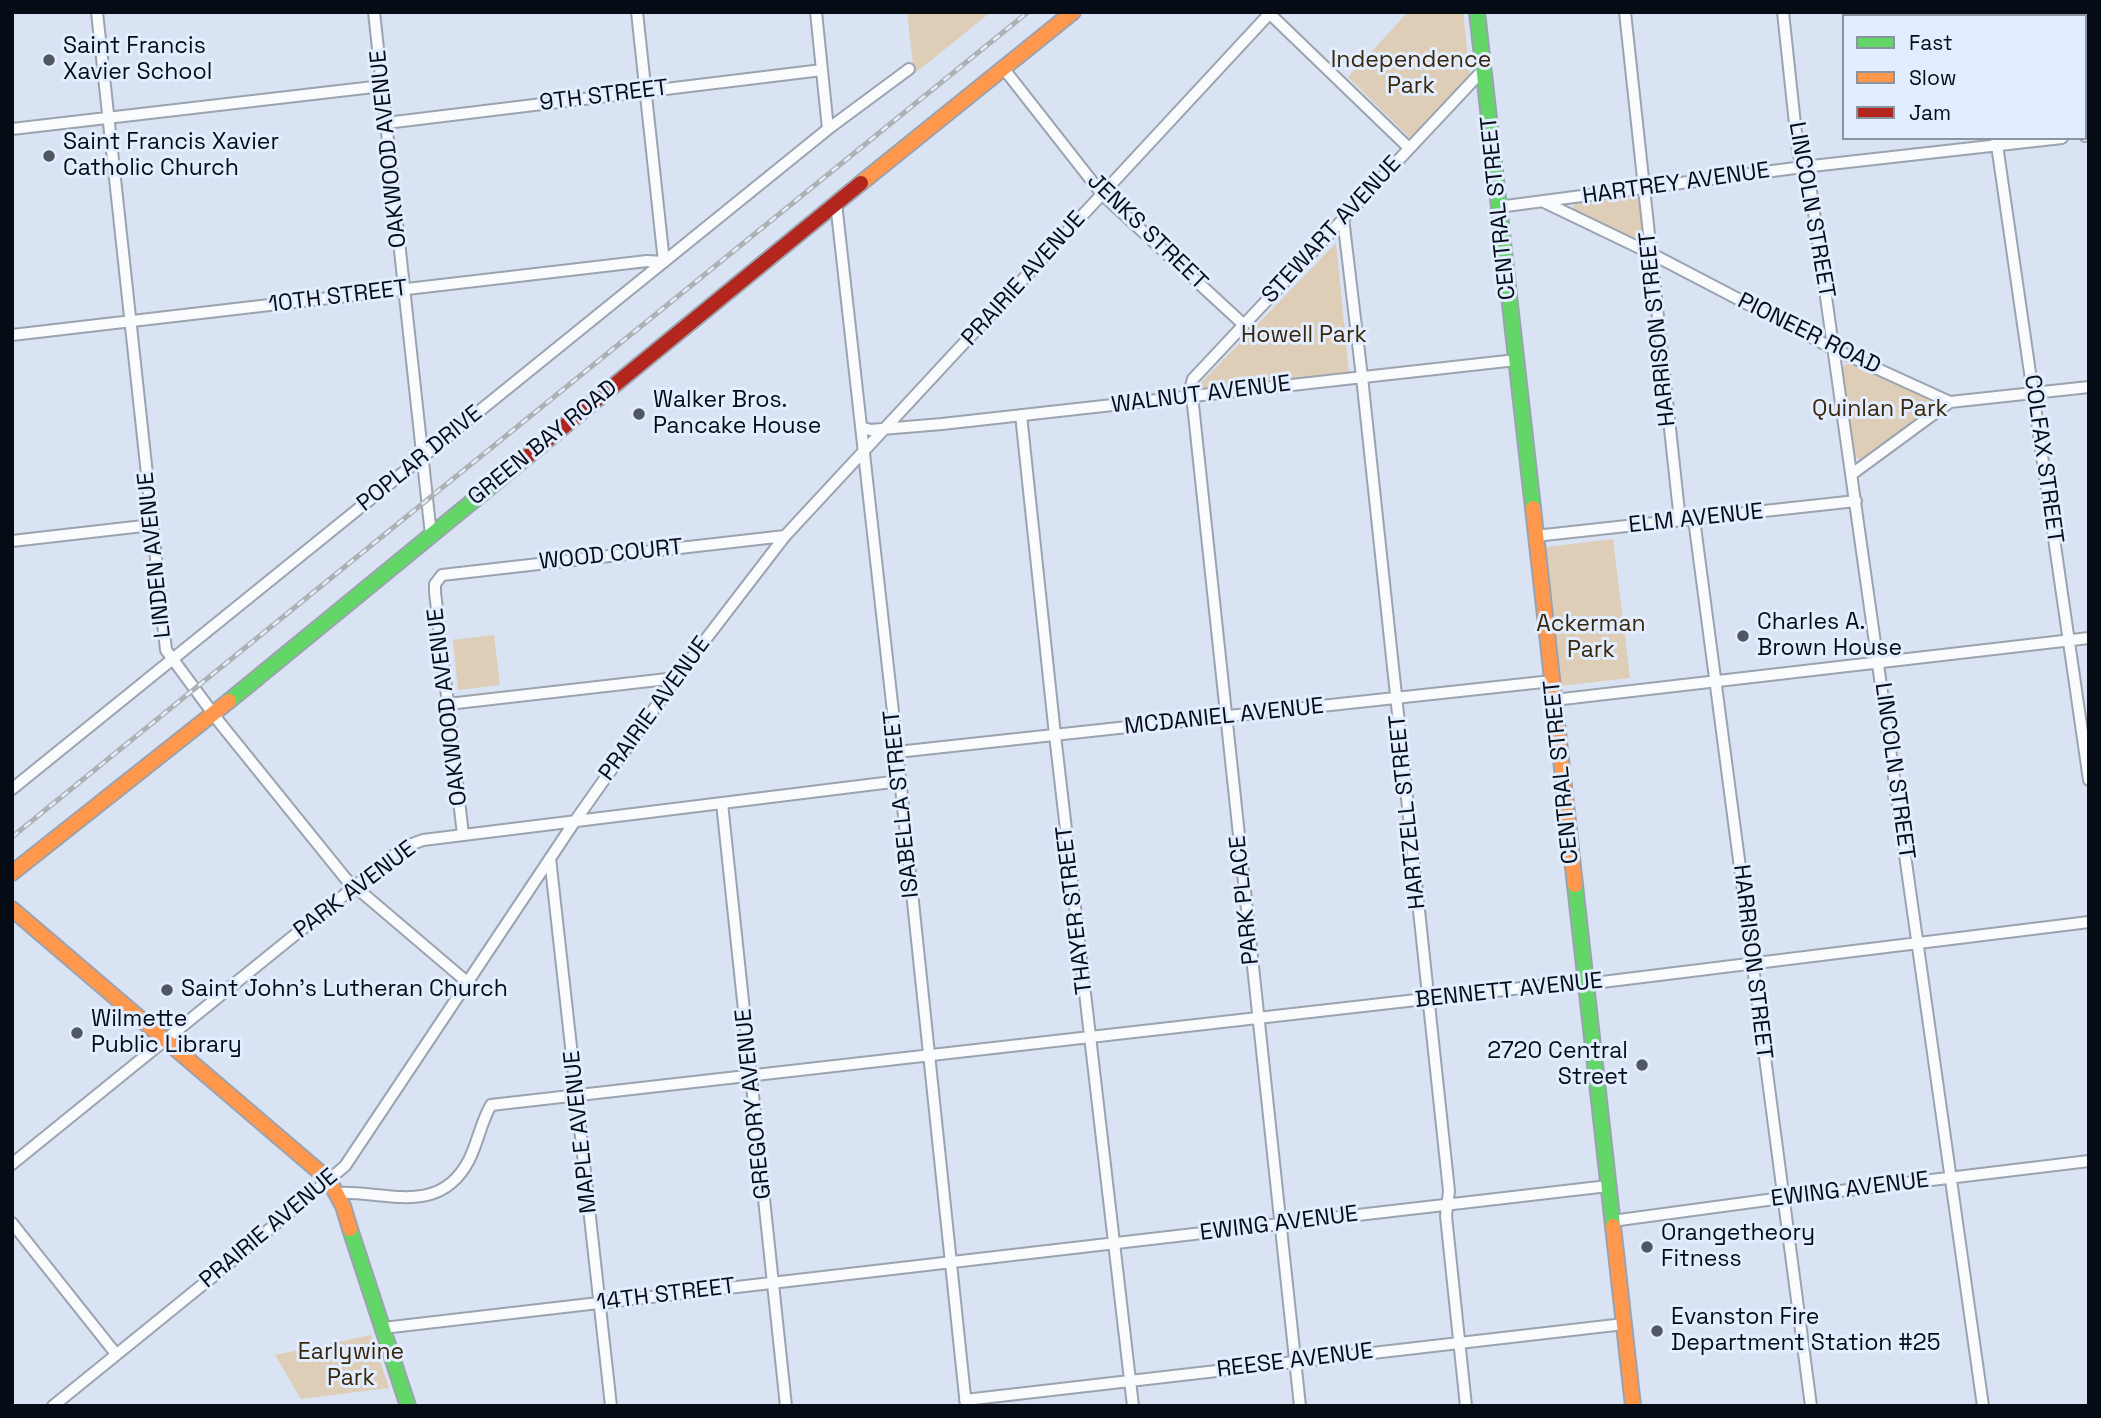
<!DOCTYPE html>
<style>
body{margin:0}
#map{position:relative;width:2101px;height:1418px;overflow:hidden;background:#d9e3f3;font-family:"Space Grotesk",sans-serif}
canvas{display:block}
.frame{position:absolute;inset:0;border:14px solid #060c15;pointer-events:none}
.legend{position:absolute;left:1842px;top:14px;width:245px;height:126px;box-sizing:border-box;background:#e2eeff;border:2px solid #8a94a1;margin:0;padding:9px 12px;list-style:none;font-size:21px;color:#060c15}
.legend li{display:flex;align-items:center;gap:14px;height:35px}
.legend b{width:35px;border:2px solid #8a94a1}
</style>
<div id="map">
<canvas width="2101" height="1418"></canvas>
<div class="frame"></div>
<ul class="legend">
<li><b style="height:9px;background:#63d668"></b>Fast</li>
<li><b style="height:9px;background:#ff974d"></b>Slow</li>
<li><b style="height:9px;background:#b3261e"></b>Jam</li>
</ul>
</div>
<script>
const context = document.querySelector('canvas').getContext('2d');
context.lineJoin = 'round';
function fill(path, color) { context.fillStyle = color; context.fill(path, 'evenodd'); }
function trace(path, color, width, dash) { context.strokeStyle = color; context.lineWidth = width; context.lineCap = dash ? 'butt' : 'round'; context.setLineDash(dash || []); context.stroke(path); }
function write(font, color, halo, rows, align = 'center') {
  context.font = font + ' "Space Grotesk",sans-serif'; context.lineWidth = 6; context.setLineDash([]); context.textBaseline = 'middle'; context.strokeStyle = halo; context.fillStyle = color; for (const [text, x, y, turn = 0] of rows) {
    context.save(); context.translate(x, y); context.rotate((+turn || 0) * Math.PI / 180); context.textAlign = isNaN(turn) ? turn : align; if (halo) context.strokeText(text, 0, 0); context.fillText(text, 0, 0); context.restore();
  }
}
const green = new Path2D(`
 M907,12h84l-77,62z
 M1408,12h55l7,63 -59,64 -63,-62z
 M1638,194l5,41 -6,6 -64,-31 1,-9z
 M1336,243l13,130 -149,16v-5z
 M1849,363l90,41 -77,57 -7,-5 -13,-84 1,-6z
 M1613,539l17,139 -70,8 -14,-139z
 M494,635l6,50 -42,5 -5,-50z
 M371,1335l18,53 -88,11 -26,-44z`);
const street = new Path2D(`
 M97,12l69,638 54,73 126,156 121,103
 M374,12l57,523
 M816,12l12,117
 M1268,12l141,136
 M1625,12l55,509
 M1783,12l15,140 13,39 172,1215
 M1982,12v4
 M1004,69l98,125 141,130
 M386,123l436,-53
 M12,129l370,-43
 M2085,136l4,-1
 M1996,138l93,642
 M1544,202l106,51 184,96 116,53 139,-15
 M836,203l58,518 72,685
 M1498,207l305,-40 259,-29
 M1343,218l19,159 87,814 -3,25 20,190
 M12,335l635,-74 17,1 -27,-250
 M1021,415l34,320 78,671
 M861,427l9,3 72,-6 574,-64
 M1852,474l98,-72
 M1694,519l117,887
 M1535,536l321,-35
 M12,541l140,-16
 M1554,700l535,-62
 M448,704l228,-26
 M897,752l655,-71
 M12,789l816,-660 81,-60
 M722,803l64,603
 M463,835l-28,-243v-8l7,-9 343,-39
 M550,858l61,548
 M12,1164l342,-277 50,-40 19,-7 477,-59
 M337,1193c47,-3 102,25 132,-33 9,-18 12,-38 22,-55l1075,-122 36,-1 487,-60
 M1612,1221l170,-23 307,-37
 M12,1223l104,131
 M383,1328l1225,-142
 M965,1400l659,-76
 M53,1406l169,-137 123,-103 230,-345 101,-143 109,-142 486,-524
 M1300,1406l-109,-1020 2,-7 290,-309`);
const fast = new Path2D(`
 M1477,12l56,496
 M229,701l272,-223
 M1575,885l38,341
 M350,1229l58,177`);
const slow = new Path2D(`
 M861,183l212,-171
 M1533,508l42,377
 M12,873l217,-172
 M12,909l317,271 14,26 7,23
 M1613,1226l20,180`);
const jam = new Path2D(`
 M501,478l360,-295`);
const rail = new Path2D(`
 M12,837l1016,-825`);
const markers = [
 [49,60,7,"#505763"],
 [49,156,7,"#505763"],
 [639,414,7,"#505763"],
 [1743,636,7,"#505763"],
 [167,990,7,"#505763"],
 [77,1033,7,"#505763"],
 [1642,1065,7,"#505763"],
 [1647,1247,7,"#505763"],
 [1657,1331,7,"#505763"]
];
const poiNames = [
 ["Saint Francis",63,47],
 ["Xavier School",63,73],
 ["Saint Francis Xavier",63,143],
 ["Catholic Church",63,169],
 ["Walker Bros.",653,401],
 ["Pancake House",653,427],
 ["Charles A.",1757,623],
 ["Brown House",1757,649],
 ["Saint John's Lutheran Church",181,990],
 ["Wilmette",91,1020],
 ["Public Library",91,1046],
 ["2720 Central",1628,1052,"right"],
 ["Street",1628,1078,"right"],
 ["Orangetheory",1661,1234],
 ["Fitness",1661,1260],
 ["Evanston Fire",1671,1318],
 ["Department Station #25",1671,1344]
];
const parkNames = [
 ["Independence",1411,61],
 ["Park",1411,87],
 ["Howell Park",1304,336],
 ["Quinlan Park",1880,410],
 ["Ackerman",1591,625],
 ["Park",1591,651],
 ["Earlywine",351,1353],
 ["Park",351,1379]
];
const streetNames = [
 ["9TH STREET",604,96,-7],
 ["OAKWOOD AVENUE",389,149,-96],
 ["HARTREY AVENUE",1676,184,-8],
 ["CENTRAL STREET",1499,208,-96],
 ["LINCOLN STREET",1811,210,80],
 ["STEWART AVENUE",1332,230,-47],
 ["JENKS STREET",1147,232,44],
 ["PRAIRIE AVENUE",1024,279,-48],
 ["10TH STREET",338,297,-7],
 ["HARRISON STREET",1658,329,-96],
 ["PIONEER ROAD",1809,334,26],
 ["WALNUT AVENUE",1201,395,-7],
 ["GREEN BAY ROAD",543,443,-39],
 ["POPLAR DRIVE",420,459,-39],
 ["COLFAX STREET",2043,459,82],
 ["ELM AVENUE",1696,519,-6],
 ["LINDEN AVENUE",155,555,-96],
 ["WOOD COURT",611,555,-6],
 ["OAKWOOD AVENUE",448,707,-97],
 ["PRAIRIE AVENUE",655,709,-54],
 ["MCDANIEL AVENUE",1224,717,-6],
 ["LINCOLN STREET",1894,771,82],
 ["CENTRAL STREET",1562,772,-96],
 ["ISABELLA STREET",902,804,-96],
 ["HARTZELL STREET",1408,812,-96],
 ["PARK AVENUE",355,890,-37],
 ["PARK PLACE",1245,900,-96],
 ["THAYER STREET",1075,910,-97],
 ["HARRISON STREET",1752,962,83],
 ["BENNETT AVENUE",1509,991,-6],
 ["GREGORY AVENUE",754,1104,-96],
 ["MAPLE AVENUE",581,1132,-96],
 ["EWING AVENUE",1850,1190,-7],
 ["EWING AVENUE",1279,1224,-7],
 ["PRAIRIE AVENUE",269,1229,-40],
 ["14TH STREET",666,1295,-7],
 ["REESE AVENUE",1295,1361,-7]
];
fill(green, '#decdb7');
trace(street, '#9ba3af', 14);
trace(fast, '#9ba3af', 18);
trace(slow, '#9ba3af', 18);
trace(jam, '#9ba3af', 18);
trace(street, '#f9fbfd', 10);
trace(fast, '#63d668', 14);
trace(slow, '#ff974d', 14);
trace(jam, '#b3261e', 14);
trace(rail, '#aeb1b4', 5);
trace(rail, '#e2eeff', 2.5, [8]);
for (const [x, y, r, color] of markers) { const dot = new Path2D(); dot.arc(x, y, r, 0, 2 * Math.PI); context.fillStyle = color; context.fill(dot); trace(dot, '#e2eeff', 2.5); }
write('23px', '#060c15', '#e2eeff', poiNames, 'left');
write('23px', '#3a2608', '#e2eeff', parkNames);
write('23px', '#060c15', '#e2eeff', streetNames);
</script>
